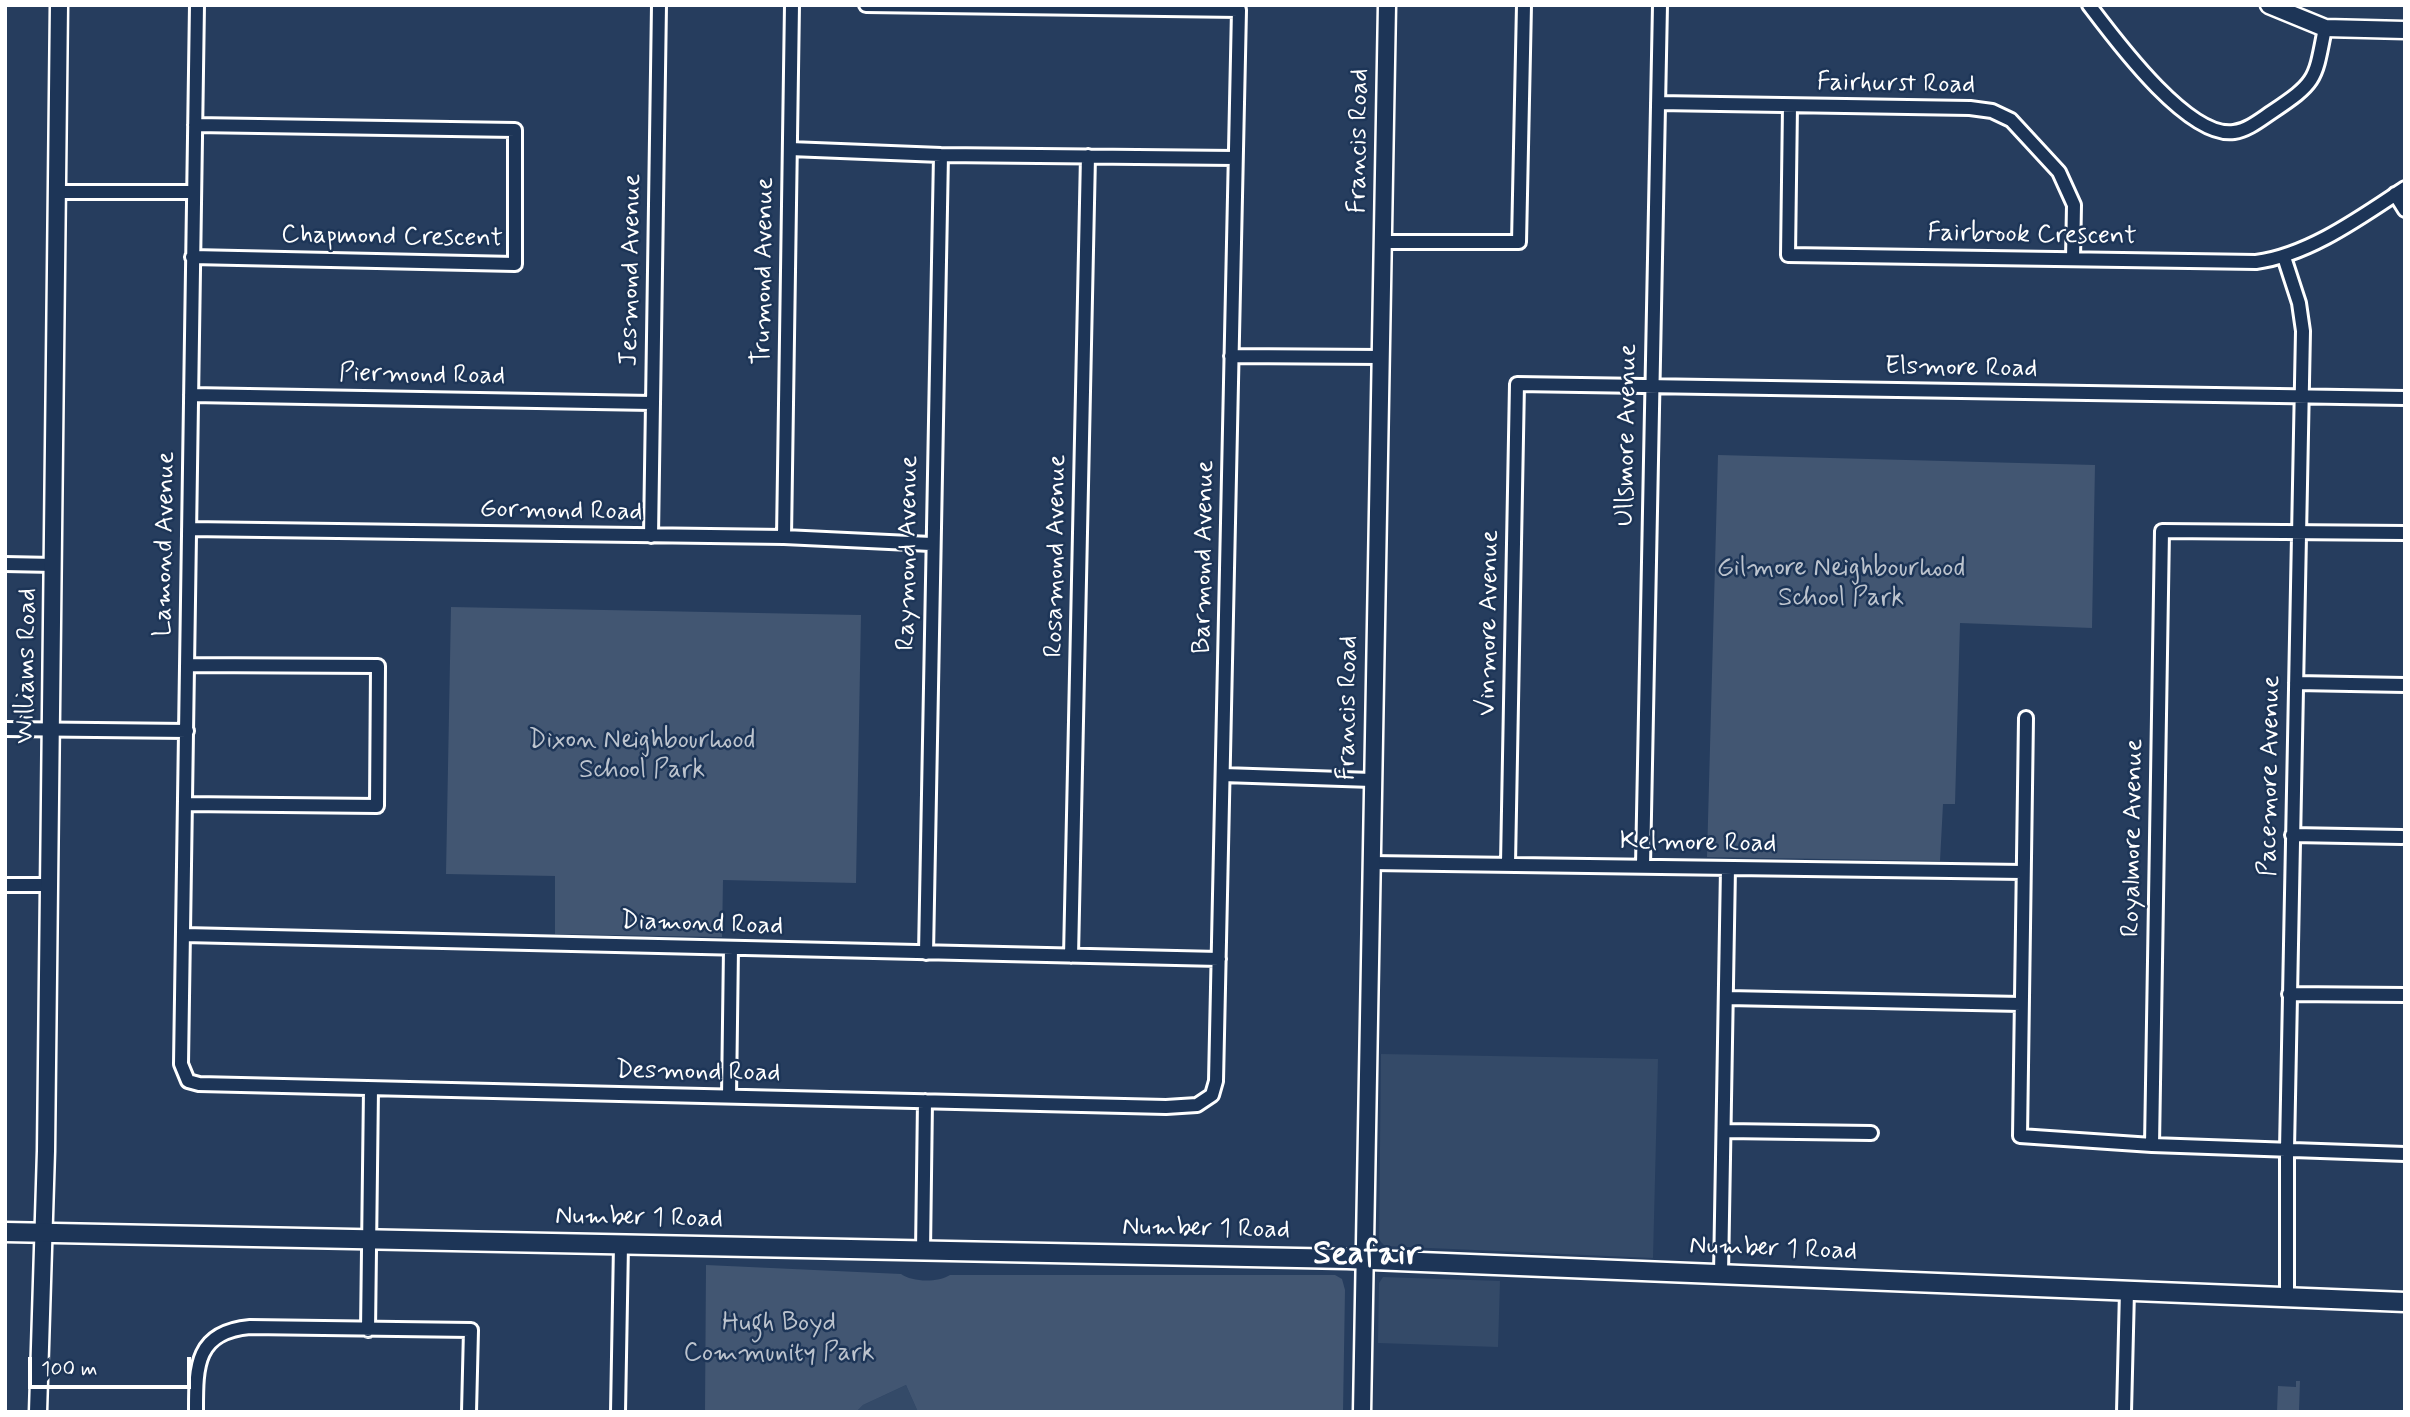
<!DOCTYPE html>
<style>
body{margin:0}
#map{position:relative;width:2410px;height:1417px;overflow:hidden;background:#263d5e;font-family:Mynerve,sans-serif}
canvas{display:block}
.frame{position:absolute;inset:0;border:7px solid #fff;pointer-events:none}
.scale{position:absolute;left:28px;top:1357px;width:163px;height:32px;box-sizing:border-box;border:4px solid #fff;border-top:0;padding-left:9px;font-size:21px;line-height:24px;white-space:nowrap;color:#fff;-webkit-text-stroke:5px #1d3557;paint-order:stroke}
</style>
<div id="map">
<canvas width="2410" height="1417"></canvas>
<div class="frame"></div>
<div class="scale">100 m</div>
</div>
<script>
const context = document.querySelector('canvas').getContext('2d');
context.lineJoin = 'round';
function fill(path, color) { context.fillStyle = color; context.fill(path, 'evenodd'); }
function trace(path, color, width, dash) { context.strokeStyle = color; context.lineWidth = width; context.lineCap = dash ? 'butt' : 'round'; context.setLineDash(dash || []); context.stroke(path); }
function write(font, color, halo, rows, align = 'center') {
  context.font = font + ' Mynerve,sans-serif'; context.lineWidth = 5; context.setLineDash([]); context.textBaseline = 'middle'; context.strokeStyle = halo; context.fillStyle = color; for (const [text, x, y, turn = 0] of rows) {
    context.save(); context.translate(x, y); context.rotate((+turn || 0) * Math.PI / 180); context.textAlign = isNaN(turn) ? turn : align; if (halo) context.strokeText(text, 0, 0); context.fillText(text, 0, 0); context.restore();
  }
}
const built = new Path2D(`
 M1381,1054l277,5 -5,199 -268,-12 -6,-6z
 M1383,1277l117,4 -2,66 -120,-4 1,-60z
 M906,1385l12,27h-62l7,-7z`);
const green = new Path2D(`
 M1718,455l377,10 -3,163 -132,-5 -5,181h-12l-3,57 -233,-4z
 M451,607l410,8 -5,268 -133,-3 -1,57 -167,-3v-58l-109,-2z
 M706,1265l195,9c11,8 36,9 49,1h385l7,4 3,11 -2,122h-425l-12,-27 -43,20 -7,7h-151z
 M2296,1381h4l-1,29 10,2h-32l1,-26 18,1z`);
const minor = new Path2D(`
 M197,5l-16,1059 7,17 11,3 967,23 31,-2 15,-10 4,-14 23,-1071 -373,-5
 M2089,5c25,33 99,134 145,127 14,-2 26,-12 38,-20 45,-30 43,-32 53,-84
 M1658,103l312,5 22,3 19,9 48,52 15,33 -1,54
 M1790,106l-2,149 468,7c53,-7 105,-45 149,-74
 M790,149l151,6 294,3
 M58,192h135
 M2395,194l10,16
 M1383,242h136l5,-237
 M192,257l323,7v-134l-320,-5
 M2284,257l15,46 4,28 -16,818v149
 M1231,356l150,1
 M191,395l461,8
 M189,529l595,8 147,7
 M651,536l8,-531
 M784,537l8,-532
 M5,564l49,1
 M2296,683l109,2
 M2026,718l-6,418 132,9 253,9
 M5,729l182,2
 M1223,775l149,5
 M185,804l192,2 1,-140 -191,-1
 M2292,835l110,2
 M1371,863l652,9
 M1508,863l9,-479 888,14
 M1643,865l17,-860
 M5,885h44
 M184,935l1035,24
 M926,953l15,-798
 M1071,956l17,-800
 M2289,994l116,1
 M1727,998l294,6
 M729,1096l2,-148
 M1725,1131l146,2
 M2152,1145l10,-614 243,2
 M923,1251l2,-150
 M1721,1274l7,-406
 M368,1330l3,-241
 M196,1412c0,-45 -1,-80 54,-85l221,3 -2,82
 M618,1412l3,-167
 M2124,1412l3,-121`);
const tertiary = new Path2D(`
 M2269,5l56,23 80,2
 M38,1412l8,-261 13,-1146
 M1362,1412l25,-1407`);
const secondary = new Path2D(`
 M5,1232l1342,27 1058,43`);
const streetNames = [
 ["Fairhurst Road",1896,85,1],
 ["Francis Road",1360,141,-89],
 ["Fairbrook Crescent",2032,236,1],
 ["Chapmond Crescent",392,238,1],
 ["Jesmond Avenue",632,270,-89],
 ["Trumond Avenue",765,271,-89],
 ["Elsmore Road",1961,369,1],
 ["Piermond Road",422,376,1],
 ["Ullsmore Avenue",1628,435,-89],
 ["Gormond Road",561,512,1],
 ["Lamond Avenue",166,544,-89],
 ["Raymond Avenue",909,553,-89],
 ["Rosamond Avenue",1057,556,-89],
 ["Barmond Avenue",1205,557,-89],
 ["Vinmore Avenue",1490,623,-89],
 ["Williams Road",28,666,-89],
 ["Francis Road",1349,708,-89],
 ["Pacemore Avenue",2271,776,-89],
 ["Royalmore Avenue",2134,838,-89],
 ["Kelmore Road",1698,844,1],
 ["Diamond Road",702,925,2],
 ["Desmond Road",698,1073,1],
 ["Number 1 Road",639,1219,1],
 ["Number 1 Road",1206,1230,1],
 ["Number 1 Road",1773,1250,2]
];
const parkNames = [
 ["Gilmore Neighbourhood",1841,570],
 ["School Park",1841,600],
 ["Dixon Neighbourhood",642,742],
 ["School Park",642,772],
 ["Hugh Boyd",779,1325],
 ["Community Park",779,1355]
];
const districtNames = [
 ["Seafair",1367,1256]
];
fill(built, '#344a68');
fill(green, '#425672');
trace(minor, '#fff', 18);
trace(tertiary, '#fff', 21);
trace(secondary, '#fff', 23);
trace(minor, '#1d3557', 12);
trace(tertiary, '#1d3557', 16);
trace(secondary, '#1d3557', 18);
write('26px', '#fff', '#1d3557', streetNames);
write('26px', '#bdc4ce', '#1d3557', parkNames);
write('bold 33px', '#fff', '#1d3557', districtNames);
</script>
